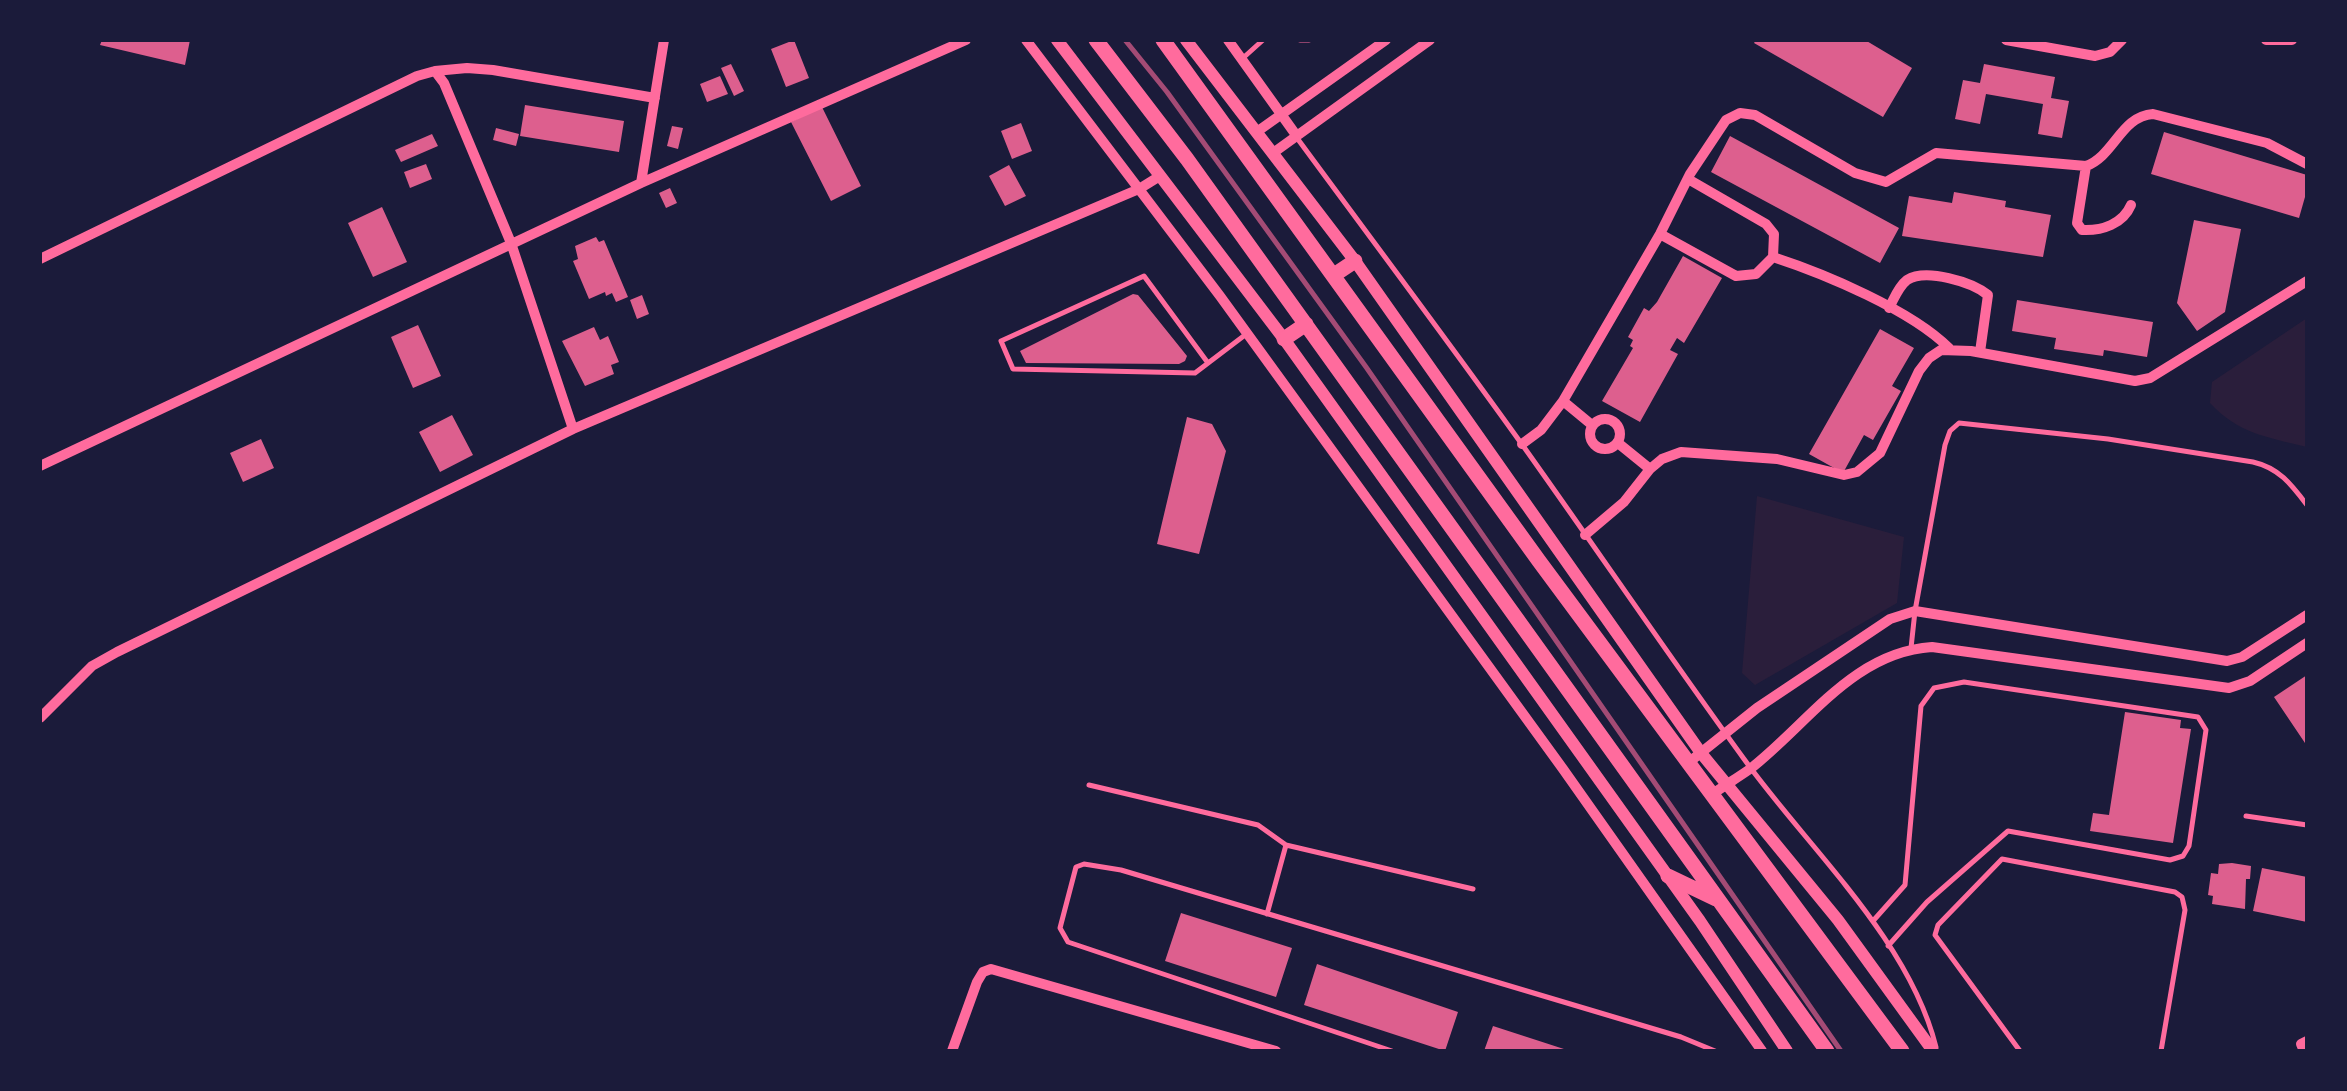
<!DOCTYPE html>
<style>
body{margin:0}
#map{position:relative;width:2347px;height:1091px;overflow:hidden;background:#1b1b3a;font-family:"Fira Sans Condensed",sans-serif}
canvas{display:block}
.frame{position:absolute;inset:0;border:42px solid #1b1b3a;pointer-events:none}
</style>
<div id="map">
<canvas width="2347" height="1091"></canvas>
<div class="frame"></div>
</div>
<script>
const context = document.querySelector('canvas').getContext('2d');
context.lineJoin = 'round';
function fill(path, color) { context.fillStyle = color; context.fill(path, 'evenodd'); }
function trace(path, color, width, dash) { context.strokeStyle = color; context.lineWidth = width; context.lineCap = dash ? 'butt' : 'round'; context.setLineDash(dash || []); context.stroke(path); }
const green = new Path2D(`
 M2307,318v129c-40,-10 -68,-13 -97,-44l2,-21z
 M1757,496l147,41 -7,66 -142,82 -13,-12z`);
const building = new Path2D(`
 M102,40h88l-5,25 -85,-20z
 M794,40l15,38 -23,9 -15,-38z
 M1756,40h109l47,28 -29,49 -129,-74z
 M731,64l13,27 -10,5 -13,-28z
 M1984,64l71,13 -4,21 18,3 -7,37 -24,-4 5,-30 -57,-10 -6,30 -25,-5 8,-39 17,3z
 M720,76l8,18 -21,8 -7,-18z
 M525,105l99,16 -5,31 -99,-16z
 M822,107l39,79 -30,15 -40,-79z
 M1021,123l11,28 -20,8 -11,-28z
 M672,126l11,2 -5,21 -11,-3z
 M496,128l23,6 -3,12 -23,-6z
 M2164,132l143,43v15l-8,28 -148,-44z
 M432,134l6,12 -37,16 -6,-12z
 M1730,136l169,92 -19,35 -169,-91z
 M426,164l6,15 -22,9 -6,-16z
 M1009,165l17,31 -21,10 -16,-30z
 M670,188l7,15 -11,5 -7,-15z
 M1954,192l52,9 -1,6 46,8 -8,42 -141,-21 7,-40 43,7z
 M382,207l25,55 -34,15 -25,-54z
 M2194,220l47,9 -16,83 -28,19 -20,-28z
 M596,237l3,5 5,-2 24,57 -12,5 -4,-9 -6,3 -1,-4 -16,7 -16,-38 5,-2 -3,-13z
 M1683,256l39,22 -38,65 -7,-5 -7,12 8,4 -38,68 -38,-21 31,-53 -3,-2 3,-6 -5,-3 16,-29 5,3 8,-9z
 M1133,294l5,1 49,61 -2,5 -6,3 -153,-1 -6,-12z
 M642,295l7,19 -12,5 -7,-19z
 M2017,300l136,22 -6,35 -43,-7 -1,6 -49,-7 2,-11 -44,-7z
 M418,325l23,51 -28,12 -22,-51z
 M594,327l6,13 8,-4 11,26 -8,3 3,9 -29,12 -23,-45z
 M1880,329l34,19 -22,38 9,5 -28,49 -9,-5 -21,38 -34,-19z
 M452,415l21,40 -33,17 -21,-40z
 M1187,417l25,7 14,27 -27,103 -42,-10z
 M261,439l13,29 -31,14 -13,-29z
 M2307,675v71l-33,-49z
 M2125,712l56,8 -1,8 11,1 -18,114 -83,-12 3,-18 16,2z
 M2232,863l19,3 -1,13h-4l-1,30 -33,-5 1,-8 -5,-1 3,-22 7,1 1,-10z
 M2262,868l45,9v45l-54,-11z
 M1181,913l111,35 -16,49 -111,-36z
 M1317,964l141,48 -13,39 -141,-46z
 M1493,1026l74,24v1h-83z`);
const service = new Path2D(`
 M1300,40h9
 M1243,58l20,-18
 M1297,138c75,102 151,203 224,305 75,105 147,212 223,316 64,89 165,180 192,288
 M1208,363l-64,-87 -143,65 12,28 182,4 50,-38
 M1911,648l4,-37 30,-166 5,-14 9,-8 149,16 145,23c26,6 38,22 54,43
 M1089,785l169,40 28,20 -19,69
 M2246,816l61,9
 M1286,845l187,44
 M1873,921l32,-36 16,-179 13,-18 30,-6 234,35 8,13 -17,116 -6,10 -13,4 -162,-29 -81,71 -39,44
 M1392,1051l-324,-109 -8,-14 16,-61 8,-3 37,6 560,167 34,14
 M2020,1051l-85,-116 3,-10 64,-66 173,33 7,5 3,13 -24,141`);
const minor = new Path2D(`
 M1026,40l194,256 343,473 199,282
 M1228,40l68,95
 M2006,40l89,16 15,-4 12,-12
 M2266,40h26
 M435,71l32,-3 26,2 162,28
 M1258,131l128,-91
 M1273,153l157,-113
 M2086,166l-9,57 5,7c20,1 41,-6 49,-25
 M641,183l23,-143
 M1660,234l76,42 20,-2 17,-17 1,-23 -8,-10 -78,-45
 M1773,257c52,17 138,53 176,91
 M40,259l377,-183 18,-5 9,12 67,160 62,186
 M1889,308c5,-9 9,-21 18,-28 19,-12 65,2 81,15l-8,57
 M1563,401l29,24
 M1590 434a15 15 0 1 1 30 0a15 15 0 1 1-30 0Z
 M1618,443l32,26
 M1522,444l19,-14 22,-29 97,-167 30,-60 36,-54 14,-7 15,2 100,58 31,9 50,-29 150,13c28,-10 35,-50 67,-52l114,29 40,21
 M40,466l601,-283 325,-143
 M1585,535l39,-33 26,-33 12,-10 19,-7 96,7 67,16 13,-3 23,-19 39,-82 10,-13 12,-8 30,1 164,30 15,-3 157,-97
 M40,718l52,-52 25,-14 456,-223 566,-240 21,-13
 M1688,763l69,-55 133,-89 25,-8 312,50 15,-4 65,-42
 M1711,795c13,-9 26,-17 39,-26 58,-45 103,-117 182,-122l297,41 21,-7 57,-38
 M952,1051l25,-69 6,-10 8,-3 285,82
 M2304,1051l-3,-7 6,-3`);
const tertiary = new Path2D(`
 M1057,40l227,299 416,582 87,130
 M1186,40l169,221 346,492 137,167 95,131`);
const secondary = new Path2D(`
 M1096,40l91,119 640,892
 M1163,40l376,521 363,490
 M1334,275l21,-14
 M1284,339l22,-15
 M1668,876l48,23`);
const rail = new Path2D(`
 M1125,40l42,52 199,275 475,684`);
fill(green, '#2a1e3b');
fill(building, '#dd5f8e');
trace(service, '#ff6b9d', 5);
trace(minor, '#ff6b9d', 10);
trace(tertiary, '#ff6b9d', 12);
trace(secondary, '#ff6b9d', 15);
trace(rail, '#a44b75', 5);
</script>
